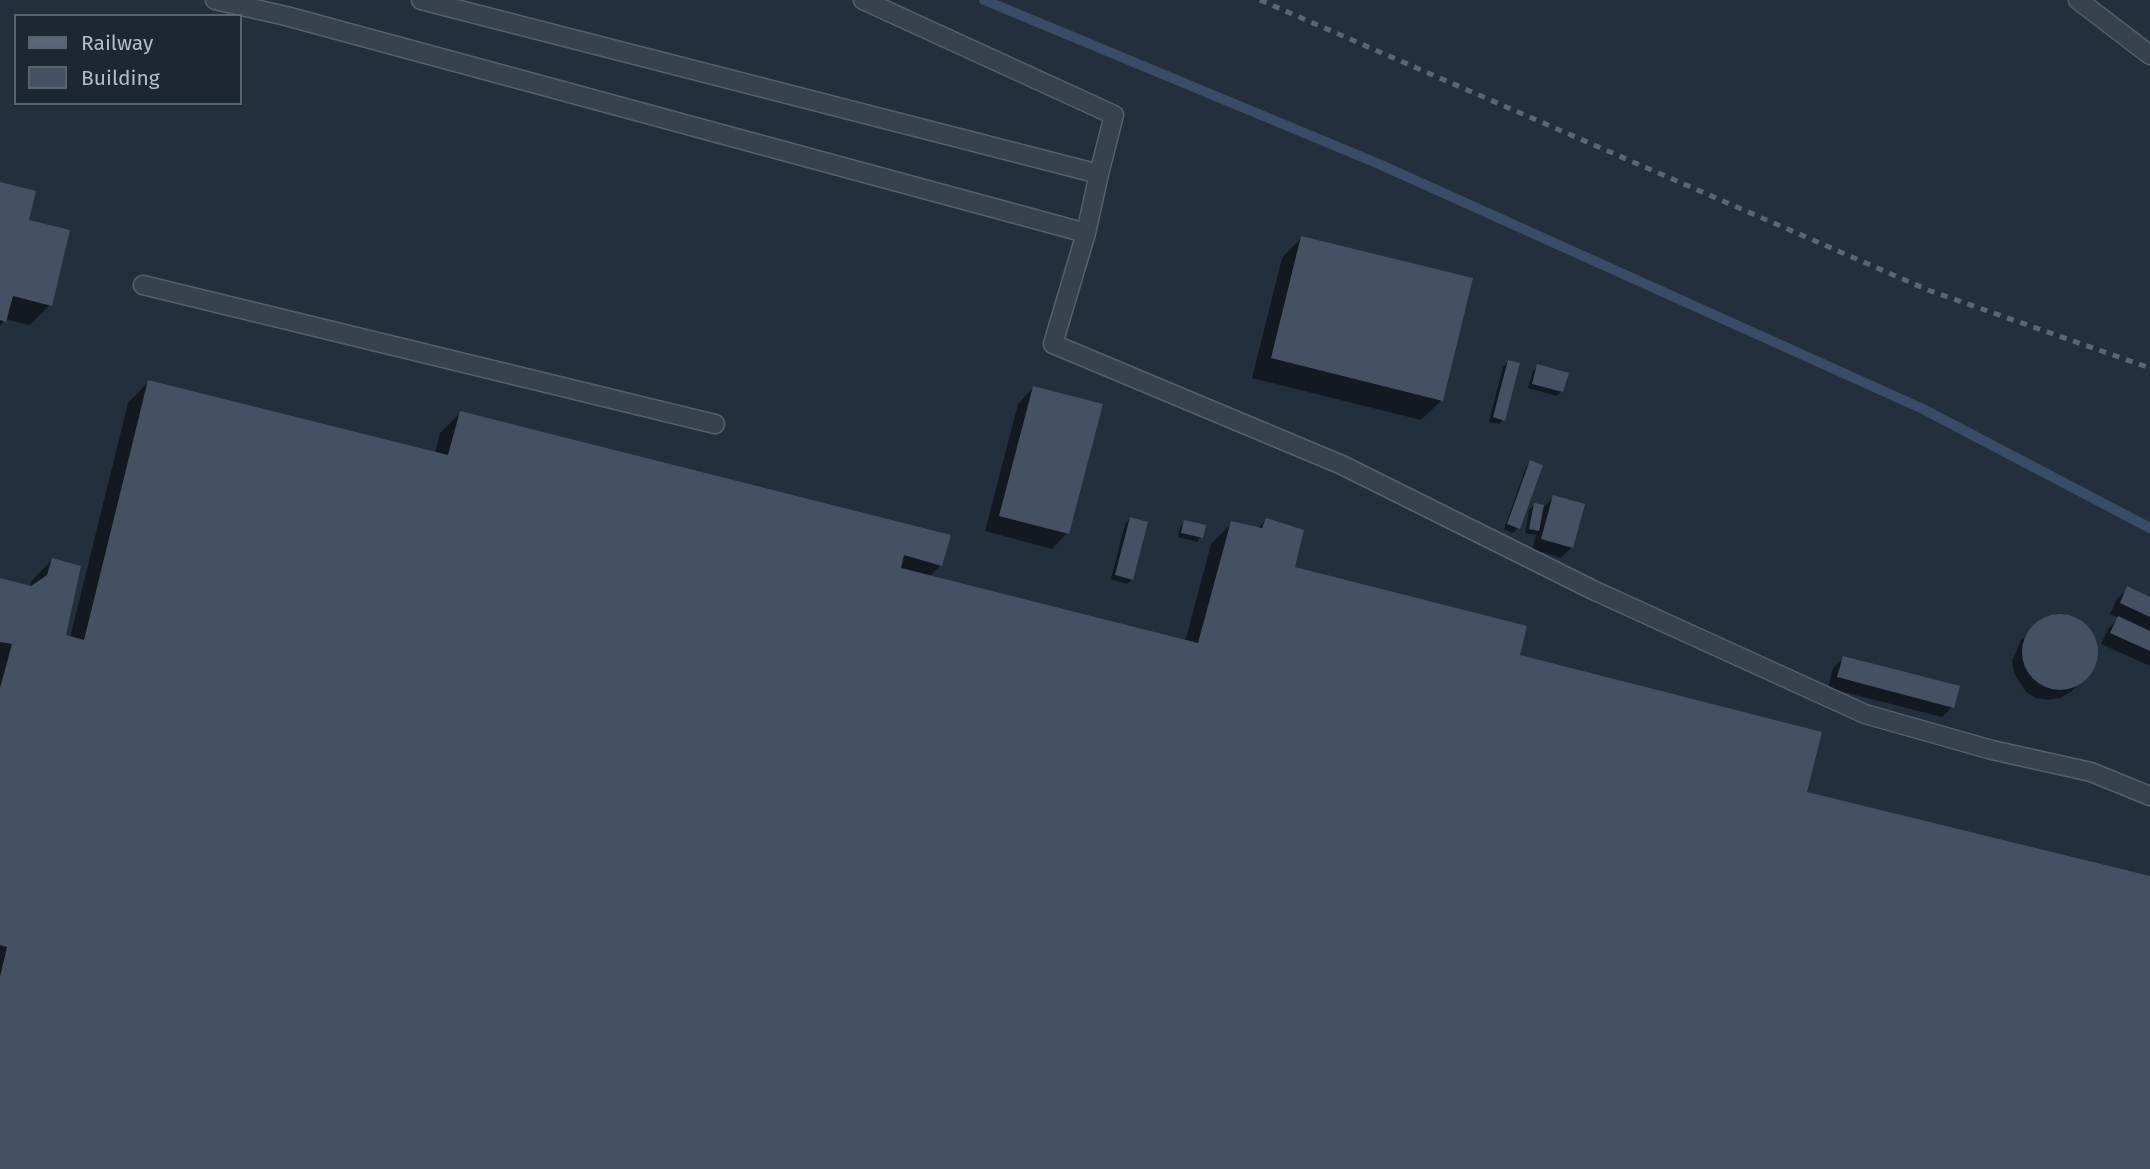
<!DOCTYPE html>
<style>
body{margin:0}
#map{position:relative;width:2150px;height:1169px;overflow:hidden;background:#242f3e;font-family:"Fira Sans",sans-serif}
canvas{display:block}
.legend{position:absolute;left:14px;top:14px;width:228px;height:91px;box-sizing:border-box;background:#1d2633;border:2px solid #59626f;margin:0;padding:9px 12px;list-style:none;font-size:21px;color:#b4bcc9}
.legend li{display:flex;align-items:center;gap:14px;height:35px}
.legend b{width:35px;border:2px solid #59626f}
</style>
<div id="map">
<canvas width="2150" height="1169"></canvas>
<ul class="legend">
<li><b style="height:9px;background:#5a6575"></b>Railway</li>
<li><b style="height:19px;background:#455162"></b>Building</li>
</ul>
</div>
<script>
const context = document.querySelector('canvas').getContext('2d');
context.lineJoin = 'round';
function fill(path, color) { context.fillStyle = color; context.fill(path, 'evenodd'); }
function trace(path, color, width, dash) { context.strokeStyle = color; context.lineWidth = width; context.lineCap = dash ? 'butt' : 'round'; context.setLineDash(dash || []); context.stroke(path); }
const shadow = new Path2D(`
 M0,184l27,37 23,84 -20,20 -25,-6 -5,7z
 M1302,237l140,163 -21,20 -169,-42 30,-120z
 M1508,362l-4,58 -5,4 -10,-2 14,-55z
 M1538,366l24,25 -5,5 -29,-8 5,-17z
 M148,382l287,71 5,-20 20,-20 481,152 -12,12 256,65 26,-98 21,-21 25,6 9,-9 27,49 225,88 287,136 345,86v290h-2150v-589l30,8 2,-8 20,-20 12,76 6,2 58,-235z
 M1033,388l34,145 -15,16 -67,-18 33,-127z
 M1531,462l-13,66 -5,5 -9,-4 22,-62z
 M1554,497l18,50 -11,11 -29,-9 4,-14 -11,-2 4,-23 5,-5 10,2z
 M1130,519l2,60 -5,5 -16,-5 14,-55z
 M1184,522l17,15 -4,5 -19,-5 2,-10z
 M2127,589l23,10v67l-49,-22 7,-15 11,-11 -9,-4 7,-15z
 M2064,616l11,3 10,7 7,10 4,12 -1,12 -5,12 -19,20 -11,6 -12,2 -12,-2 -10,-6 -12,-19 -2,-12 9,-21 12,-11 9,-8 10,-4z
 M1843,658l109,49 -10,10 -114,-29 5,-20z`);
const stream = new Path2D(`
 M984,0l395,164 544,245 227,119`);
const building = new Path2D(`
 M0,182l36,9 -7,29 41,10 -18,76 -39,-10 -7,26 -6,-2z
 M1301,236l172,42 -30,123 -172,-43z
 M1508,360l12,3 -15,58 -12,-4z
 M1537,364l32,9 -6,19 -31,-8z
 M148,380l300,75 12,-44 491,124 -9,31 -38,-11 -3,13 297,75 33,-122 31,7 4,-10 38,12 -9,37 232,59 -7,29 302,77 -15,60 343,84v293h-2150v-192l7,-30 -7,-2v-257l12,-44 -12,-2v-64l31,8 16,-11 5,-17 29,8 -15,69 18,5z
 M1033,386l70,18 -34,130 -70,-18z
 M1530,460l13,5 -23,64 -13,-5z
 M1553,495l32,9 -12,44 -32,-9z
 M1534,503l10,2 -5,26 -10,-2z
 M1130,517l18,5 -15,58 -18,-5z
 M1184,520l22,5 -3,13 -22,-5z
 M2127,586l23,11v20l-30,-14z
 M2022 652a38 38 0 1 1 76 0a38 38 0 1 1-76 0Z
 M2118,616l32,15v20l-40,-18z
 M1843,656l117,30 -6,22 -117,-31z`);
const lane = new Path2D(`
 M215,0l71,16 800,217
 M421,0l678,174 -13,59 -33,111 289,121 251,125 272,124 127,36 99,22 59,24
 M863,0l251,115 -15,59
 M2078,0l72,55
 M143,285l572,139`);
const rail = new Path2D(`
 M1260,0l668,290 222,78`);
fill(shadow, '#0007');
trace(stream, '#394c67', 10);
fill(building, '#455162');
trace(lane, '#565f6c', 21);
trace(lane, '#38414e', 18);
trace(rail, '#5a6575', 5, [7, 7]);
</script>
